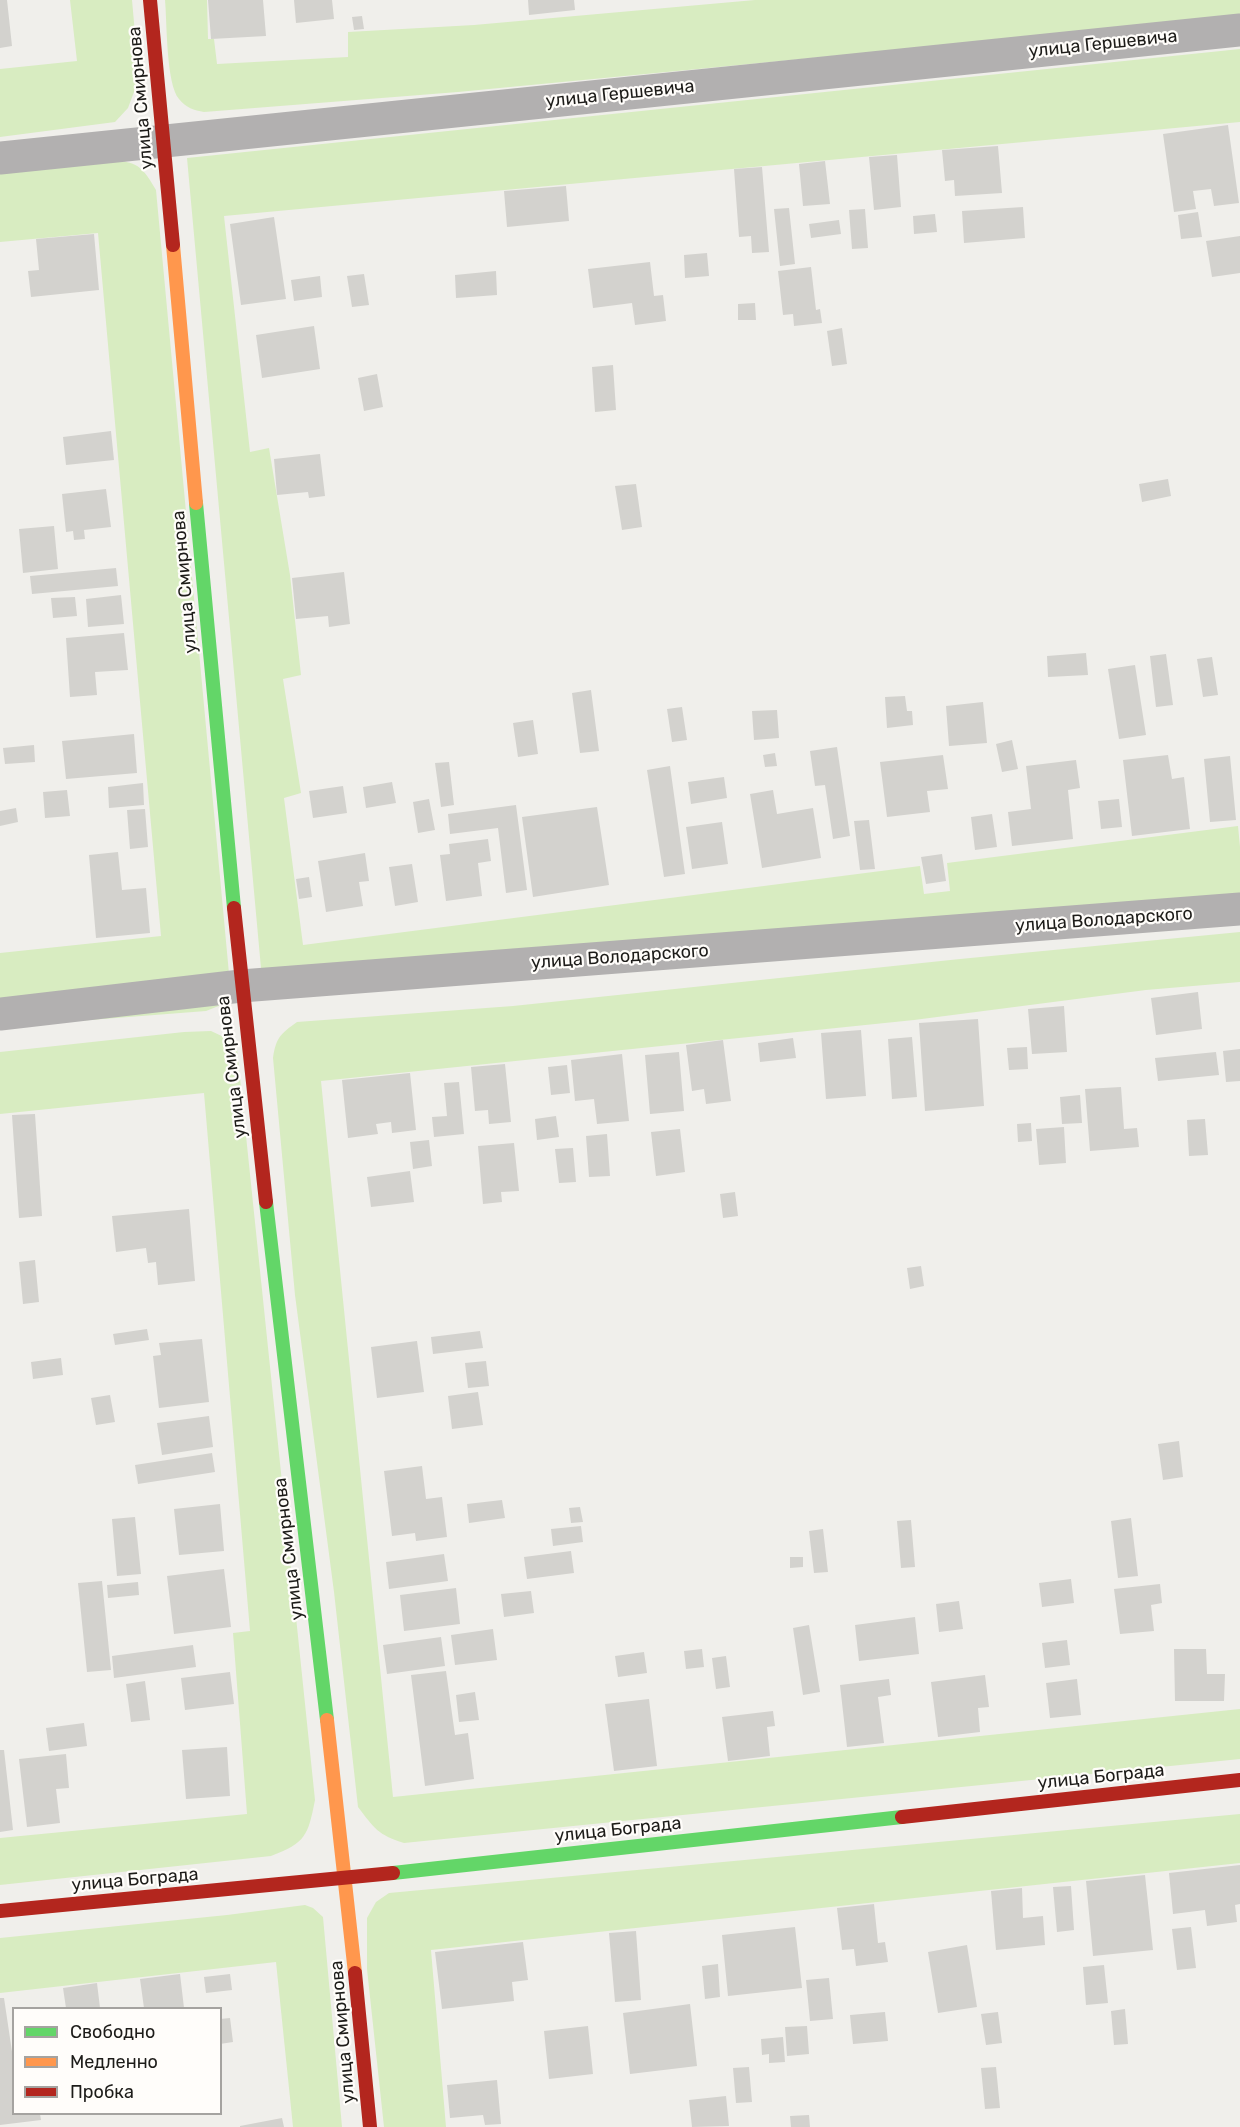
<!DOCTYPE html>
<meta charset="utf-8">
<style>
body{margin:0}
#map{position:relative;width:1240px;height:2127px;overflow:hidden;background:#f0efeb;font-family:Rubik,sans-serif}
canvas{display:block}
.legend{position:absolute;left:12px;top:2007px;width:210px;height:108px;box-sizing:border-box;background:#fffdfa;border:2px solid #a5a3a0;margin:0;padding:8px 10px;list-style:none;font-size:18px;color:#1d1c19}
.legend li{display:flex;align-items:center;gap:12px;height:30px}
.legend b{width:30px;border:2px solid #a5a3a0}
</style>
<div id="map">
<canvas width="1240" height="2127"></canvas>
<ul class="legend">
<li><b style="height:8px;background:#63d668"></b>Свободно</li>
<li><b style="height:8px;background:#ff974d"></b>Медленно</li>
<li><b style="height:8px;background:#b3261e"></b>Пробка</li>
</ul>
</div>
<script>
const context = document.querySelector('canvas').getContext('2d');
context.lineJoin = 'round';
function fill(path, color) { context.fillStyle = color; context.fill(path, 'evenodd'); }
function trace(path, color, width, dash) { context.strokeStyle = color; context.lineWidth = width; context.lineCap = dash ? 'butt' : 'round'; context.setLineDash(dash || []); context.stroke(path); }
function write(font, color, halo, rows, align = 'center') {
  context.font = font + ' Rubik,sans-serif'; context.lineWidth = 4.5; context.setLineDash([]); context.textBaseline = 'middle'; context.strokeStyle = halo; context.fillStyle = color; for (const [text, x, y, turn = 0] of rows) {
    context.save(); context.translate(x, y); context.rotate((+turn || 0) * Math.PI / 180); context.textAlign = isNaN(turn) ? turn : align; if (halo) context.strokeText(text, 0, 0); context.fillText(text, 0, 0); context.restore();
  }
}
const green = new Path2D(`
 M70,0h62l5,56v28l-9,24 -13,14 -115,15v-68l77,-8z
 M165,0h42l1,39h6l3,25 131,-7v-25l126,-7 281,-25h485v17l-782,75 -254,20c-10,-2 -18,-4 -25,-13 -13,-15 -12,-77 -14,-99z
 M1240,49v73l-1016,94 26,236 19,-4 21,127 11,100 -18,4 18,114 -17,5 19,147 617,-79 4,28 26,-3 -3,-28 291,-37 2,21v54l-978,78 -75,-821z
 M114,160c26,3 29,8 42,30l75,805 -10,10 -15,6 -206,16v-74l161,-17 -63,-703 -98,9v-70z
 M1240,932v50l-94,8 -232,30 -593,61 72,716 847,-88v50l-836,84c-26,-8 -30,-15 -46,-36l-24,-215 -39,-297 -22,-237c3,-20 7,-24 24,-36l216,-16 447,-47z
 M211,1031l15,7 11,11 78,751c-7,35 -9,43 -44,56l-271,29v-47l247,-24 -14,-181 17,-2 -46,-538 -204,21v-62l184,-20z
 M1240,1814v49l-809,87 15,177h-62l-17,-158v-51l9,-16 13,-9z
 M305,1905l8,3 10,9 19,210h-49l-17,-165 -276,31v-55l227,-23z`);
const building = new Path2D(`
 M0,0h7l5,46 -12,2z
 M208,0h55l3,36 -55,3z
 M294,0h38l2,19 -38,4z
 M528,0h46l1,10 -46,5z
 M362,16l2,13 -10,1 -2,-13z
 M1228,125l11,78 -25,3 -3,-17 -18,2 3,18 -22,3 -11,-78z
 M998,146l4,47 -47,3 -1,-16 -9,1 -3,-31z
 M897,155l4,52 -27,3 -5,-53z
 M825,161l5,43 -27,2 -4,-42z
 M762,167l7,85 -17,1 -1,-17 -12,1 -5,-68z
 M566,186l3,35 -62,6 -3,-36z
 M1023,207l2,31 -61,5 -2,-32z
 M789,208l6,56 -15,2 -6,-57z
 M865,209l3,39 -16,1 -3,-39z
 M1198,212l4,25 -21,2 -3,-24z
 M935,214l2,18 -23,2 -1,-18z
 M274,217l12,82 -45,6 -11,-81z
 M839,220l2,14 -30,4 -2,-14z
 M94,234l5,56 -68,7 -3,-26 11,-1 -3,-31z
 M1240,236v37l-28,4 -6,-36z
 M707,253l2,23 -24,2 -1,-23z
 M650,262l4,34 9,-1 3,26 -31,4 -3,-22 -39,5 -5,-39z
 M811,267l5,43 4,-1 2,14 -28,3 -1,-12 -10,1 -5,-44z
 M496,271l1,24 -41,3 -1,-23z
 M364,274l5,31 -17,2 -5,-31z
 M320,276l2,21 -28,4 -3,-21z
 M755,303l1,17h-18v-16z
 M314,326l6,43 -58,9 -6,-43z
 M842,328l5,36 -15,2 -5,-35z
 M613,365l3,45 -21,2 -3,-45z
 M377,374l6,33 -19,4 -6,-33z
 M111,431l3,29 -48,5 -3,-28z
 M320,454l5,42 -16,2 -1,-6 -31,3 -3,-36z
 M1168,479l3,17 -29,6 -3,-18z
 M636,484l6,43 -20,3 -7,-44z
 M106,489l5,38 -27,3 1,9 -11,1 -1,-9 -7,1 -4,-38z
 M54,526l4,43 -35,4 -4,-44z
 M116,568l2,18 -86,8 -2,-18z
 M344,572l6,52 -21,3 -1,-11 -32,3 -4,-41z
 M121,595l3,29 -36,3 -2,-28z
 M75,597l2,19 -24,2 -2,-20z
 M124,633l4,37 -33,2 2,23 -27,2 -4,-59z
 M1086,653l2,22 -40,2 -1,-21z
 M1166,654l7,51 -17,2 -6,-51z
 M1212,657l6,38 -15,2 -6,-38z
 M1135,665l11,70 -27,4 -11,-70z
 M591,690l8,61 -19,2 -8,-60z
 M905,696l2,15h5l1,14 -26,3 -2,-31z
 M983,702l4,41 -38,3 -3,-40z
 M682,707l5,33 -15,2 -5,-33z
 M777,710l2,28 -25,2 -2,-29z
 M533,720l5,34 -20,3 -5,-34z
 M134,734l3,39 -71,6 -4,-38z
 M1012,740l6,29 -16,3 -6,-28z
 M34,745l1,17 -30,2 -2,-16z
 M837,747l13,89 -17,3 -8,-54 -10,1 -5,-35z
 M775,753l2,13 -12,1 -2,-12z
 M943,755l5,34 -21,2 3,21 -43,5 -7,-55z
 M1168,755l4,24 12,-2 6,52 -58,7 -9,-76z
 M1230,756l6,64 -26,2 -6,-63z
 M1076,760l4,28 -12,2 5,49 -61,7 -4,-34 23,-3 -5,-43z
 M449,762l5,43 -13,2 -6,-44z
 M670,766l15,108 -21,3 -17,-107z
 M724,777l3,21 -36,6 -3,-22z
 M392,782l4,21 -30,5 -3,-21z
 M143,783l1,22 -35,3 -1,-21z
 M343,786l4,27 -34,5 -4,-27z
 M67,790l3,26 -25,2 -2,-26z
 M773,790l4,24 36,-6 8,50 -59,10 -12,-74z
 M429,799l6,31 -17,3 -5,-31z
 M1119,799l3,28 -21,2 -3,-28z
 M516,805l11,85 -21,3 -8,-65 -48,6 -2,-20z
 M597,807l12,78 -76,12 -11,-80z
 M16,808l2,14 -18,4v-15z
 M145,809l3,38 -18,2 -3,-39z
 M992,814l5,33 -22,3 -4,-33z
 M869,820l6,49 -15,1 -6,-49z
 M722,822l6,42 -36,5 -6,-42z
 M488,839l3,22 -13,2 4,33 -36,5 -6,-46 10,-1 -1,-10z
 M118,852l4,38 24,-2 4,45 -54,5 -7,-83z
 M365,853l4,28 -10,1 4,24 -37,6 -8,-51z
 M942,854l4,27 -20,3 -5,-27z
 M412,864l6,38 -23,4 -6,-39z
 M309,877l3,20 -13,2 -3,-20z
 M1198,992l4,37 -46,6 -5,-37z
 M1064,1006l3,46 -35,2 -4,-45z
 M978,1019l6,87 -59,5 -6,-88z
 M861,1030l5,66 -40,3 -5,-66z
 M912,1037l5,60 -25,2 -4,-60z
 M793,1038l3,20 -36,4 -2,-19z
 M723,1040l8,61 -25,3 -2,-15 -12,2 -6,-46z
 M1027,1047l1,22 -19,1 -2,-22z
 M1240,1049v32l-14,1 -3,-31z
 M679,1052l5,59 -34,3 -5,-59z
 M1216,1052l3,23 -61,6 -3,-23z
 M622,1054l7,67 -32,3 -3,-25 -19,2 -4,-41z
 M505,1064l6,58 -22,2 -1,-14 -13,1 -4,-44z
 M567,1065l3,28 -19,2 -3,-28z
 M410,1073l6,57 -24,3 -1,-11 -15,2 2,10 -30,4 -6,-58z
 M459,1082l5,52 -30,3 -2,-20 15,-1 -3,-33z
 M1121,1087l3,42 13,-1 2,19 -49,4 -5,-62z
 M1080,1095l2,28 -20,1 -2,-27z
 M35,1114l7,102 -23,2 -7,-103z
 M556,1116l3,21 -22,3 -2,-21z
 M1205,1119l3,36 -19,1 -2,-36z
 M1031,1123l1,18 -14,1 -1,-18z
 M1064,1127l2,36 -27,2 -3,-36z
 M680,1129l5,43 -29,4 -5,-44z
 M607,1134l3,42 -21,1 -3,-41z
 M429,1140l3,26 -19,3 -3,-27z
 M514,1143l5,48 -18,1 1,10 -19,2 -5,-58z
 M573,1148l3,34 -17,1 -4,-34z
 M410,1171l4,31 -43,5 -4,-30z
 M735,1192l3,24 -15,2 -3,-24z
 M189,1209l6,72 -37,4 -2,-23 -8,1 -2,-15 -30,4 -4,-36z
 M35,1260l4,42 -16,2 -4,-42z
 M921,1266l3,20 -14,3 -3,-21z
 M147,1329l2,11 -34,5 -2,-11z
 M480,1331l3,17 -50,6 -2,-17z
 M202,1339l7,63 -50,6 -6,-52 8,-1 -2,-12z
 M417,1341l7,51 -47,6 -6,-51z
 M61,1358l2,17 -30,4 -2,-17z
 M486,1361l3,25 -21,2 -3,-25z
 M478,1392l5,33 -31,4 -4,-33z
 M110,1395l5,27 -19,3 -5,-27z
 M209,1416l4,31 -51,8 -5,-32z
 M1179,1441l4,36 -20,3 -5,-36z
 M212,1453l3,19 -77,12 -3,-19z
 M422,1466l4,33 16,-2 5,40 -31,4 -1,-8 -23,3 -8,-65z
 M502,1500l3,18 -36,5 -2,-19z
 M220,1504l4,47 -45,4 -5,-46z
 M580,1507l3,15 -12,1 -2,-15z
 M135,1517l6,57 -24,2 -5,-57z
 M1131,1518l7,58 -20,2 -7,-57z
 M911,1520l4,47 -14,1 -4,-47z
 M581,1526l2,16 -30,4 -2,-17z
 M823,1529l5,43 -14,1 -5,-42z
 M571,1551l3,22 -47,6 -3,-22z
 M444,1554l4,27 -59,8 -3,-27z
 M790,1557h13v10l-13,1z
 M224,1569l7,58 -57,7 -7,-58z
 M1071,1579l3,24 -32,4 -3,-24z
 M102,1581l9,89 -24,2 -9,-89z
 M138,1582l1,13 -31,3 -1,-13z
 M1160,1584l2,19 -11,2 3,26 -34,3 -6,-45z
 M456,1588l4,36 -56,7 -4,-36z
 M531,1591l3,22 -30,4 -3,-23z
 M959,1601l4,28 -24,3 -3,-28z
 M915,1617l4,37 -60,7 -4,-36z
 M809,1625l11,67 -17,3 -10,-67z
 M493,1629l4,31 -42,5 -4,-30z
 M441,1637l4,29 -58,8 -4,-29z
 M1067,1640l3,25 -25,3 -3,-25z
 M193,1645l3,22 -82,11 -2,-22z
 M702,1649l2,18 -18,2 -2,-18z
 M1174,1649h32l1,25h18l-1,27h-49z
 M644,1652l3,21 -29,4 -3,-21z
 M726,1656l4,31 -14,2 -4,-31z
 M446,1671l9,64 13,-2 6,46 -49,7 -14,-111z
 M230,1672l4,32 -49,6 -4,-32z
 M985,1675l4,32 -11,1 2,24 -42,5 -7,-55z
 M889,1679l2,16 -13,2 6,46 -37,4 -7,-62z
 M1077,1679l4,36 -31,3 -4,-35z
 M145,1681l5,39 -19,2 -5,-38z
 M475,1692l4,28 -20,2 -3,-27z
 M649,1699l8,67 -43,5 -9,-67z
 M773,1711l2,15 -8,1 3,29 -42,5 -6,-44z
 M84,1723l3,23 -38,5 -3,-23z
 M227,1747l3,49 -44,3 -4,-49z
 M0,1750h4l9,80 -13,2z
 M66,1754l3,34 -13,1 4,34 -33,4 -8,-68z
 M1240,1865v39l-5,1 2,17 -30,4 -2,-16 -32,4 -4,-41z
 M1145,1875l8,75 -60,6 -7,-75z
 M1071,1886l3,44 -17,2 -4,-45z
 M1022,1888l1,30 20,-2 2,29 -49,5 -5,-59z
 M874,1904l4,39 7,-1 3,20 -32,4 -2,-17 -12,1 -5,-42z
 M795,1927l7,61 -74,8 -6,-61z
 M1191,1927l5,41 -19,2 -5,-41z
 M636,1931l5,69 -26,2 -6,-69z
 M523,1942l5,38 -16,2 2,19 -72,8 -7,-57z
 M967,1945l10,62 -39,6 -10,-61z
 M718,1964l2,33 -15,2 -3,-33z
 M1104,1965l4,38 -22,2 -3,-38z
 M180,1974l4,34h-40l-4,-29z
 M230,1974l2,16 -26,3 -2,-16z
 M829,1978l4,41 -23,2 -4,-41z
 M97,1983l3,25h-34l-3,-20z
 M0,1998h4l10,67v49h26l1,6 -41,5z
 M690,2004l7,62 -67,8 -7,-61z
 M1125,2009l3,35 -14,1 -3,-34z
 M885,2012l3,29 -35,3 -3,-29z
 M998,2012l4,31 -16,2 -5,-31z
 M230,2018l3,24 -13,2v-25z
 M588,2026l5,48 -44,5 -5,-48z
 M807,2026l2,28 -22,2 -2,-29z
 M783,2037l2,25 -16,1v-9l-7,1 -1,-16z
 M749,2067l3,35 -16,1 -3,-35z
 M996,2067l4,41 -15,1 -4,-41z
 M497,2080l4,44 -16,1 -2,-10 -33,3 -3,-33z
 M726,2096l3,30 -37,1 -3,-27z
 M809,2115l1,12h-19l-1,-11z
 M282,2118l2,9h-44v-1z`);
const street = new Path2D(`
 M0,158l1240,-128
 M0,1014l241,-28 999,-77`);
const fast = new Path2D(`
 M196,503l38,405
 M266,1202l61,518
 M393,1873l509,-56`);
const slow = new Path2D(`
 M173,245l23,258
 M327,1720l28,253`);
const jam = new Path2D(`
 M150,0l23,245
 M234,908l32,294
 M902,1817l338,-37
 M0,1911l393,-38
 M355,1973l15,154`);
const streetNames = [
 ["улица Гершевича",1103,44,-6],
 ["улица Гершевича",620,94,-6],
 ["улица Смирнова",141,98,-95],
 ["улица Смирнова",185,582,-95],
 ["улица Володарского",1104,920,-4],
 ["улица Володарского",620,957,-4],
 ["улица Смирнова",232,1067,-97],
 ["улица Смирнова",289,1549,-97],
 ["улица Бограда",1101,1777,-6],
 ["улица Бограда",618,1830,-6],
 ["улица Бограда",135,1880,-5],
 ["улица Смирнова",343,2032,-95]
];
fill(green, '#d8ecc1');
fill(building, '#d3d2ce');
trace(street, '#b2b0b0', 33);
trace(fast, '#63d668', 14);
trace(slow, '#ff974d', 14);
trace(jam, '#b3261e', 14);
write('18px', '#1d1c19', '#fffdfa', streetNames);
</script>
